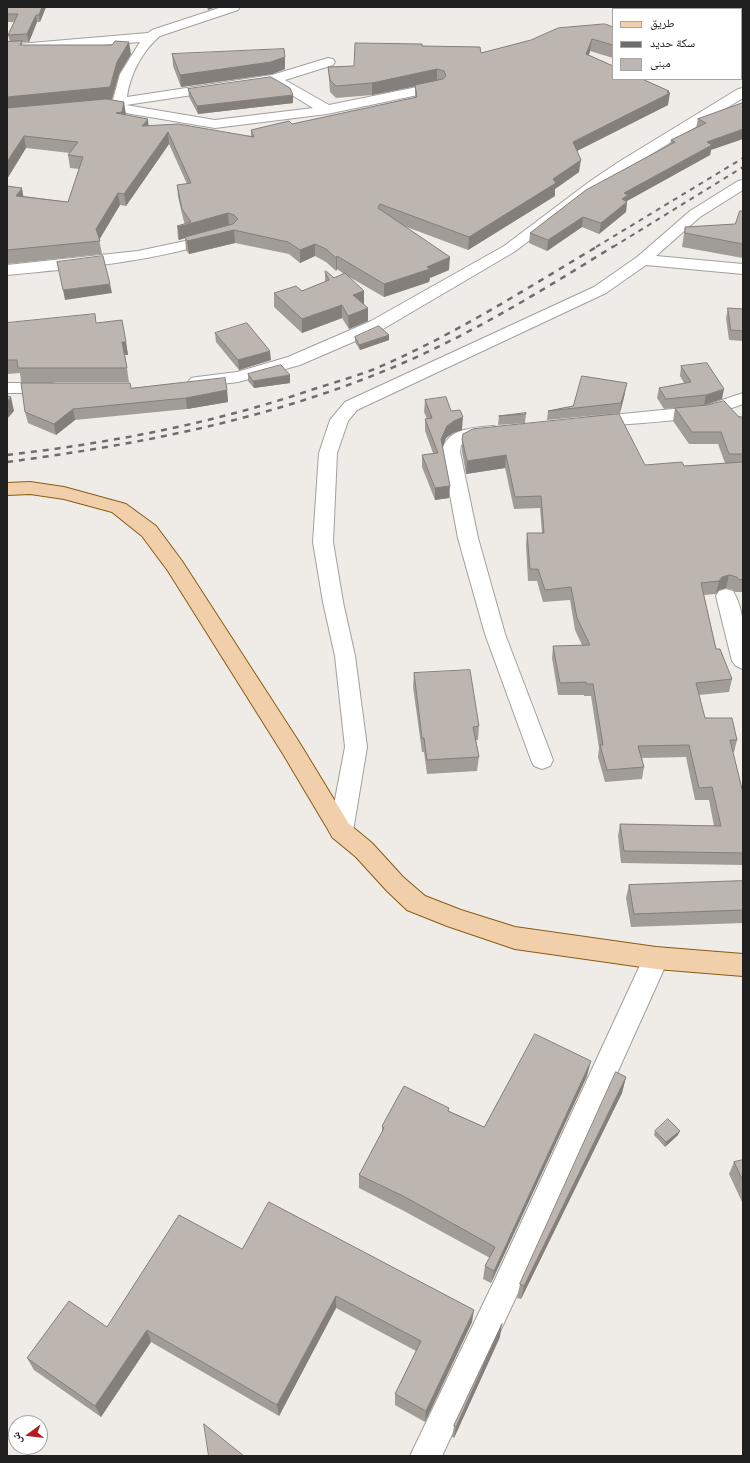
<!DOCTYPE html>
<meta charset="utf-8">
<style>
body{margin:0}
#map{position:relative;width:750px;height:1463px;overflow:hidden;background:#efece7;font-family:"Fira Sans","Noto Naskh Arabic",sans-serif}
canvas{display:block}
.frame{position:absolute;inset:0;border:8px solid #1f1f1f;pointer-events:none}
.legend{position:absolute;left:612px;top:8px;width:130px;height:72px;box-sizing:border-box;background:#fff;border:1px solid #a5a5a5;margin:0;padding:5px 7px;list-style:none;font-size:12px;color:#1f1f1f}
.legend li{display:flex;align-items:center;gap:8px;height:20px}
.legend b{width:20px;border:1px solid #a5a5a5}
.north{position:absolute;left:8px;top:1415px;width:40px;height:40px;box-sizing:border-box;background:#fff;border:1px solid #a5a5a5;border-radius:50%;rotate:255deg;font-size:11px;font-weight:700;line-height:16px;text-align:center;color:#1f1f1f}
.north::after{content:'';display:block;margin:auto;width:14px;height:18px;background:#b6191f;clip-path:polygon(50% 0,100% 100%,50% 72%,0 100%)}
</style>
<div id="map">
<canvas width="750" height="1463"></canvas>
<div class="frame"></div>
<ul class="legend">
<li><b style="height:5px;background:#f1cfaa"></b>طريق</li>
<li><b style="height:5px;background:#6d6d6d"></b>سكة حديد</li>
<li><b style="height:11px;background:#bcb5b0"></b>مبنى</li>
</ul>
<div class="north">ش</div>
</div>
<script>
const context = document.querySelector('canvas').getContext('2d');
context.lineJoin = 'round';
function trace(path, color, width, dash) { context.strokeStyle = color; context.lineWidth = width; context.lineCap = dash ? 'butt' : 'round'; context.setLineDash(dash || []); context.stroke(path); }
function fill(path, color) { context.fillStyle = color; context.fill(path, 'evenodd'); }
const minor = new Path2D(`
 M222,7h18l-2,3 -78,26c-17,14 -30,38 -33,61l145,-22 56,-17 5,1 2,3 -2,3 -48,15 44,25 108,-22 5,1 2,3 -2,3 -5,1 -110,23 -112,14 -107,-18 -18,2 -5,-1 -2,-3 2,-3 28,-5 7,-26 20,-32 -133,11v-8l141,-12 4,-3zM272,83l41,25 -98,12 -89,-15z
 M743,88v10l-116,71 -28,19 -85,64 -131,77 -83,36 -62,17 -41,5 -6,-1 -3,-4 3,-4 6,-1 40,-5 51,-15 83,-36 133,-75 85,-64 28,-19 121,-74z
 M743,180v10l-43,27 -44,39 87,8v10l-97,-9 -40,28 -249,117 -9,11 -11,32 -4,89 10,60 12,54 12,91 -14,84 -4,7 -8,2 -8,-2 -4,-7 16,-84 -10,-91 -12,-54 -10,-60 6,-89 11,-33 15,-18 249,-115 43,-30 53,-46 48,-30z
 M215,232l5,2 3,3 -3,3c-69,22 -141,28 -213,35v-10l131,-14 47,-10z
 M7,383h44l6,1 3,4 -3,4 -6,1h-44z
 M743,393v11c-48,19 -101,18 -152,23l-6,-1 -3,-4 3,-4 6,-1 113,-11z
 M493,426l6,2 3,4 -3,4 -28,4 -10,5 -1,7 18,86 27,96 48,126 -3,6 -8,3 -8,-3 -3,-6 -46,-126 -27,-96 -16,-86c4,-24 31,-24 51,-26z
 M726,589l7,2c14,23 10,52 10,78l-7,-3 -4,-5 -16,-65 3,-5z
 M656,947l9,3 4,8 -152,337 -75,161h-32l87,-181 150,-325z`);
const major = new Path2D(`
 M30,482l34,5 62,17 30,22 26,35 117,181 50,82 23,19 31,34 22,19 36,14 54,17 141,20 87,7v22l-87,-7 -141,-20 -68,-23 -40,-16 -20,-19 -31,-34 -23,-19 -50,-84 -115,-183 -26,-35 -30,-24 -48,-13 -34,-5 -23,1v-12z`);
const railFar1 = new Path2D(`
 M596,247l147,-89
 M613,247l130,-80`);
const rail = new Path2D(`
 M7,455c104,-12 208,-32 307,-66 19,-6 39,-12 58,-19 79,-33 152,-80 226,-124
 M7,462c135,-18 270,-44 396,-99 74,-32 143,-75 211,-117`);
const wall = new Path2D(`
 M7,7h39l-6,15h-3l-8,20h-7v3l109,9 -12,20 -7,25h-6l19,16 23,11 103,10v-6l41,-6 123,-26v-12l-43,9 -36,3 -6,-6 -2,-25 26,-1 68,-20 59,7 132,-26v31l-23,-7 -1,4 80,36 -1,14 -91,46 2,21 -24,17v7l-87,54 -64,-24 45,44 -19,8 -1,4 -45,15 -38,-22 18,16v13l4,17 -19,8 -7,-11 -40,15 -28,-26v-14l28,-2 23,-9v-10l9,6 10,-4 -7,-5 -1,2 -10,-9 -11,-6 -15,7 -11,-9 -54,-11 -46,11 -3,-4 -1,-12 -6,2 -1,-1 -1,-13 8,-2 -1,-2 -6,-25 -1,-12 10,-1 -18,-40 -43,62 -6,-1 -21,34 3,15 -95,10v-78l17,10 44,6 11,-33 -9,-1 -2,-13 2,-2 -44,-5 -19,31v-137h3l-2,-7 6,-13h-7z
 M715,7h28v22l-2,-1v-19h-26z
 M172,54l113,3v12l-13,5 -91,13 -8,-21z
 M188,89l105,14 -95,11 -9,-17z
 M743,103l-32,47 -1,5 -83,46 -1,11 -27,22 -17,-7 -35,24 -18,-8 1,-10 140,-89 1,-4 25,-12 2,-9z
 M743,211v47l-61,-11 3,-20 50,-3z
 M728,308l15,1v32l-14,-1 -3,-22z
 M7,323h90l29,19 2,13h-3l4,27h-108l-1,-9 -13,1z
 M215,333l56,27 -32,10 -23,-28z
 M389,335v5l-29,10 -5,-8v-5z
 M681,366l41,33 -18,6 -40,4 -7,-11 2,-10 25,-5 -4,-7z
 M248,374l42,9 -36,5 -6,-7z
 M131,388l96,2 1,12 -41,7 -112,11 -19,15 -28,-12 -3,-11z
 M625,393l-5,20 -73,7 1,-9 25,-5z
 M425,400l26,11 11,19 -9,3 -7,5 -4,9 7,51 -14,2 -13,-33v-12l11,-2 -8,-22v-12h2l-3,-7z
 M675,408l68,9v175h-8l-2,-2 -7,-2 -7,2 -3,4 -12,1 12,54 16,30 -3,13 -30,3 6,23 32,22 -3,12h-1l10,41v72l-122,-2 -3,-27 2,-12 94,2 -5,-26h-14l-9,-43 -44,1 2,9 -2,12 -37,3 -7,-25 1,-9 -8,-52h-7v-1h-26l-6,-37 1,-12 29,-1 -7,-15 -5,-30 -27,2 -6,-21h-9l-2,-36 1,-12h15l-2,-25 -26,1 -9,-41 -39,6 -4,-22v-13l183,26 39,1 41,-3 -7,-19h-29l-16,-23z
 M526,414l-1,9 -27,2 1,-9z
 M414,673l65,53 -1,14h-2l3,17 -2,14 -50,3 -3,-22h-2l-9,-65z
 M743,881v42l-112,4 -5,-29 3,-13z
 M587,1076l-96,207 -8,-4 2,-13 5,-8 -86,-47 -45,-23v-13l23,-43v-6l67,-15 35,16z
 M626,1077l-4,16 -101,206 -4,-1 3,-14z
 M655,1131l23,4 -13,12 -11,-12z
 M743,1160v44l-14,-30 5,-12z
 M242,1249l230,73 -47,100 -30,-17v-11l21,-43 -80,-43 -57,108 -128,-74 -50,75 -67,-47 -7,-12 80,-31z
 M500,1337l-46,101 -2,-1 2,-11z`);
const shadedWall = new Path2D(`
 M42,7h4l-6,15 -1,-7z
 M207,7h10l-9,3z
 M36,15l1,7 -8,20 -2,-8z
 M592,39l-2,12 -5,15 1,-12z
 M129,42l2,12 -12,20 -7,25 -105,11v-13l110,-35z
 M285,57v12l-13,5 -91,13 -1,-12z
 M437,69v13l-65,13v-12z
 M669,91l-1,3 2,-1 -2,12 -97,49 2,-12z
 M293,95v8l-95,11 -1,-8z
 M124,102l2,12 -2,11 -8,-12z
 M148,119l1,12 -7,-5z
 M743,129v10l-32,11 -1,5 -83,46 -1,11 -27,22 2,-11 21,-24 2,-6 83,-51z
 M168,132l1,12 -43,62 -2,-12z
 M24,136l2,12 -19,31v-17z
 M581,160l-2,12 -24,17v7l-87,54 1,-13z
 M22,188l2,12 -8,-4z
 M118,193l2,12 -22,37 -2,-13z
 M228,213l1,13 -44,11v1l-6,2 -1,-13z
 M583,217l-1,10 -35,24 1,-11z
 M234,230l1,13 -46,11 -2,-13z
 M315,244v12l-15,7v-13z
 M337,256v13l-1,2v-13z
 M450,257l-1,13 -19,8 -1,4 -45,15v-13z
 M110,284l2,9 -47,7 -2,-10z
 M364,291v13l-11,-9z
 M342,305v13l-40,15v-14z
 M368,308v13l-19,8 -1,-13z
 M389,335v5l-29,10 -1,-5z
 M122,342h4l2,13h-4z
 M270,351l1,9 -32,10 -1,-10z
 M290,375v8l-36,5 -1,-7z
 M627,383l-2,10 -5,20 1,-10z
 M724,389l-2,10 -18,6 2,-10z
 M227,390l1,12 -41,7 -1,-11z
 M11,397l3,14 -7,8v-17z
 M73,409l2,11 -19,15 -2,-11z
 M463,417l-1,13 -9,3 -7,5 -5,14v-13l6,-13 7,-5z
 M506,455l-1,13 -39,6 1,-13z
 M450,486l-1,12 -14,2v-12z
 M729,575l-3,13 -7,2 -3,4 3,-13 3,-4z
 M591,1061l-4,15 -96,207 3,-12z
 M626,1077l-4,16 -101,206 3,-13z
 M680,1131l-2,4 -13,12 1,-5z
 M336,1296v12l-57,108 -2,-11z
 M474,1310l-2,12 -47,100 1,-11z
 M502,1324l-2,13 -46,101 2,-11z
 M147,1330l4,12 -50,75 -6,-11z`);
const building = new Path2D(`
 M7,7h35l-3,8h-3l-9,19 -19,1 10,-21h-11z
 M722,7h21v13h-2v-11h-13z
 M605,24l8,3v18l-21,-6 -6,15 27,12v13h29l27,12 -2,1 3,1 -97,49 8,18 -28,19 3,4 -87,54 -89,-33 -2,4 72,49 -23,10 3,2 -46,15 -47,-28 -1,2 -10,-9 -11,-5 -15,6 -12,-8 -54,-12 -47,11 -2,-4 48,-13 5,-5 -4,-4 -6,-2 -50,14 -1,-1 14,-4 -9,-13 -5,-24 14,-2 -23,-51 -44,62 -6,-1 -22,36 4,12 -93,9v-64l15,2 -6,8 52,6 15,-45 -15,-2 10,-13 -54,-6 -17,26v-54l99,-9 18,3 -2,10 -6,1 32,6 -6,7 36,-2 76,13 -3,-7 38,-9 3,3 125,-27 -2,-12 28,-6 3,-3 -2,-5 -7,-2 -65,14 -36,3 -6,-6 -2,-13 26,-1 1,-23 67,1v2l58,1 1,6 50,-13 27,-12z
 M22,41l-2,4h92l3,-4 14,1 -12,20 -7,25 -103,10v-55z
 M284,49l1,8 -14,5 -91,13 -8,-21z
 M271,77l19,11 3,7 -96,11 -9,-17z
 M743,103v26l-36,13 5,3 -88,48 4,2 -6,4 5,3 -26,21 -18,-6 -35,23 -18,-7 56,-43 89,-48 -4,-2 35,-17 -8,-4z
 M740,211h3v33l-58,-11v-6l50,-3z
 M103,256l7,28 -47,6 -6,-28z
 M326,271l8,7 11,-5 19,18 -11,4 15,13 -20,8 -6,-11 -40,14 -28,-26 22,-7 6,5 27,-11 -4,-8z
 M728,308l15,1v22l-12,-1z
 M95,314l1,9 26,-3 4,22h-4l5,26h-109l-1,-8h-10v-37z
 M247,323l23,28 -32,9 -23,-27z
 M379,326l10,9 -30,10 -4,-8z
 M707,363l17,26 -18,6 -40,4 -7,-11 32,-6 -10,-16z
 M281,365l9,10 -37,6 -5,-7z
 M582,376l45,7 -6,20 -73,8 25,-5z
 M225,378l2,12 -41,8 -113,11 -19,15 -29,-12 -4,-29h109l1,5z
 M7,396l4,1 -4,5z
 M446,397l5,14 9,-1 3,7 -9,4 -7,5 -6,13 9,47 -15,2 -13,-33 16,-2 -13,-34 7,-1 -7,-18z
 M724,401l15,16h4v37h-14l-8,-22h-29l-17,-24 32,-3z
 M526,413v1l-27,2z
 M619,414l26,51 37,-3 2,4 59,-4v117l-4,1 -2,-3 -8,-2 -7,2 -3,4 -18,2 15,66h4l12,30 -36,4 9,35h27l5,22h-7l13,53v60l-119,-2 -4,-27 101,2 -9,-39 -13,1 -10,-43 -51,1 6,21 -37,3 -7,-25h3l-10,-61h-7v-2l-26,1 -7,-37 37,-1 -13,-27 -6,-31 -26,3 -7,-21h-8l-3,-36h17l-3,-37 -26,1 -9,-42 -39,6 -5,-22 1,-5 10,-5z
 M470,670l9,56 -6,1 6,30 -52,3 -3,-22h-2l-8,-65z
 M743,881v29l-109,4 -5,-29z
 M535,1034l56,27 -97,210 -9,-5 10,-19 -90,-50 -46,-22 25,-47 -2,-2 22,-40 45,22 -1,3 36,16z
 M616,1072l10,5 -102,209 -4,-2z
 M668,1119l12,12 -14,11 -11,-11z
 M743,1160v21l-9,-19z
 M269,1202l205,108 -48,101 -31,-17 26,-53 -85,-45 -59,109 -130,-75 -52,76 -68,-48 42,-57 38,26 72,-112 63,34z
 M502,1324l-46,103 -2,-1z
 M204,1424l40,32h-35z`);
trace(minor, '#a0a0a0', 2);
trace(major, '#895c12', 2);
fill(minor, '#fff');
fill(major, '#f1cfaa');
trace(railFar1, '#6d6d6d', 2, [5, 5]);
trace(rail, '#6d6d6d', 2.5, [6, 6]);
fill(wall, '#a29c97');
fill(shadedWall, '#847f7b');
fill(building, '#bcb5b0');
trace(building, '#847f7b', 1);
</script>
